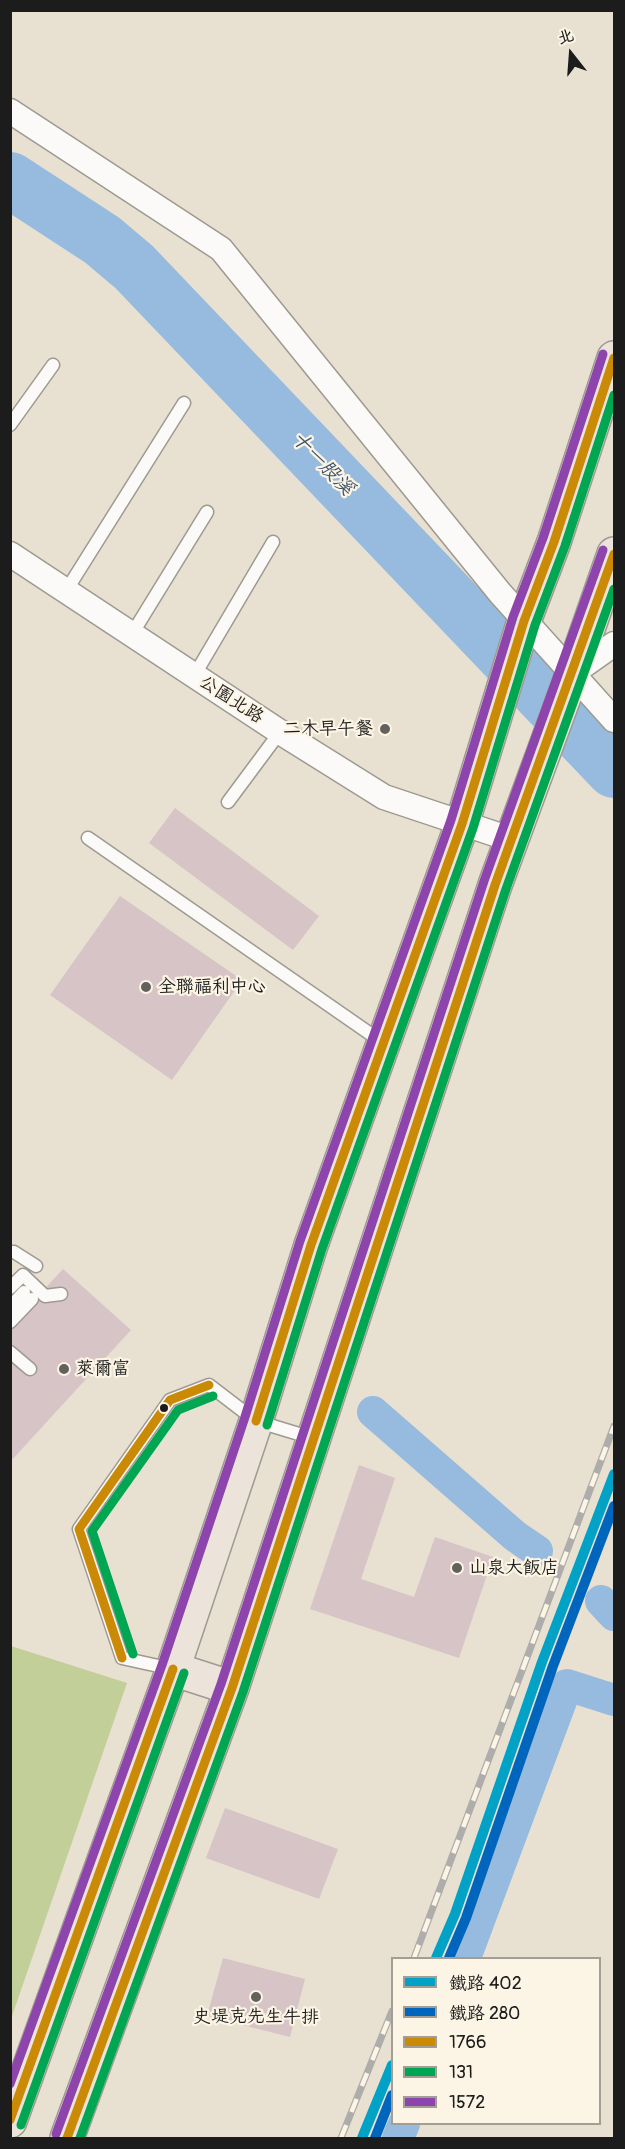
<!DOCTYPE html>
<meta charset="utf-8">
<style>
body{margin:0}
#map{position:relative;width:625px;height:2149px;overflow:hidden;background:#e8e0d1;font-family:Pangolin,"LXGW WenKai TC",sans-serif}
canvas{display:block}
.frame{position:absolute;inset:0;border:12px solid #1c1c1c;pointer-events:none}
.legend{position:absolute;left:391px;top:1957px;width:210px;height:168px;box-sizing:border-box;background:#fcf5e5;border:2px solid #a29e95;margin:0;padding:8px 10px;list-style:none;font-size:18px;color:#1c1c1c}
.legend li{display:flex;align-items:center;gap:12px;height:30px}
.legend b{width:30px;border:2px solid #a29e95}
.north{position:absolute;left:541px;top:24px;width:60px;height:60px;-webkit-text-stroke:4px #fcf5e5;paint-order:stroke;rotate:343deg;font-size:16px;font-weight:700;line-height:24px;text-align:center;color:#1c1c1c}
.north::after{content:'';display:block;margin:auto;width:21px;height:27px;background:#1c1c1c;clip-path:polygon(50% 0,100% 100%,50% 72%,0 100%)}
</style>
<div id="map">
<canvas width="625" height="2149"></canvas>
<div class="frame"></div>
<ul class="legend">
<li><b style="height:8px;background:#01a2c5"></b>鐵路 402</li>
<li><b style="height:8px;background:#0065bd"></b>鐵路 280</li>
<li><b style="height:8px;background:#cb8a06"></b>1766</li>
<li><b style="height:8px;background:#00a651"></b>131</li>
<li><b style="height:8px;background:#8e44ad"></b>1572</li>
</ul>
<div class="north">北</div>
</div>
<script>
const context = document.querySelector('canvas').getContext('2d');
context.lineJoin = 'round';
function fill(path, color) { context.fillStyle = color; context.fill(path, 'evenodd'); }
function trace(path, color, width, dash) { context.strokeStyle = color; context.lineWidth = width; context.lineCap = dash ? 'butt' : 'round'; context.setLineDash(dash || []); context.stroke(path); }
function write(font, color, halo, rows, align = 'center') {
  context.font = font + ' Pangolin,"LXGW WenKai TC",sans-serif'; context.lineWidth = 4.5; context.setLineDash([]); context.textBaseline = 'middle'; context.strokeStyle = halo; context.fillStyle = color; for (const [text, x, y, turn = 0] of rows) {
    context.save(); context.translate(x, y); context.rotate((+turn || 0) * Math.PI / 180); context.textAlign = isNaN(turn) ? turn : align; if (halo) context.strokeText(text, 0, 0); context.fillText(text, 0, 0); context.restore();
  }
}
const green = new Path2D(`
 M11,1646l116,37 -116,336 -1,-373z`);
const canal = new Path2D(`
 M373,1412l142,124 22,15
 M601,1601l13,14
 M465,1958l102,-273 47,15
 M398,2138l6,-14`);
const river = new Path2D(`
 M10,180l92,60 32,27 480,503`);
const building = new Path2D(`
 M175,808l144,108 -26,34 -144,-107z
 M120,896l122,84 -70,100 -122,-85z
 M63,1269l68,61 -121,132v-136z
 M359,1465l36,13 -34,101 53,18 21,-60 58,20 -34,101 -149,-49z
 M225,1808l113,41 -19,50 -113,-41z
 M223,1958l82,21 -15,58 -83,-21z`);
const lane = new Path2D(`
 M10,425l43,-60
 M66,591l118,-188
 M132,634l75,-122
 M194,676l79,-134
 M228,802l52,-70
 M88,838l294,204
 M10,1252h4l22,14
 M10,1288l13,-13 22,21 16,-2
 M10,1307l14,-15
 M10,1322l22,-23
 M10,1352l20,17
 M172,1669l-50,-11 -43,-129 91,-129 39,-15 47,36 56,17`);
const street = new Path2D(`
 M10,111l211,138 279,344 114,127
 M10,554l270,178 104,65 129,43
 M573,673l41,-29`);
const primary = new Path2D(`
 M173,1669l59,19
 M10,2121l163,-452 83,-248 55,-176 151,-421 62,-203 30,-79 60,-184
 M67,2138l165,-450 263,-803 72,-196 47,-135`);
const rail = new Path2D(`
 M414,1958l200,-532
 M341,2138l51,-127`);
const bus1 = new Path2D(`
 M256,1421l55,-176 151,-421 62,-203 30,-79 60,-184
 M122,1658l-43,-129 91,-129 39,-15
 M10,2120l163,-451
 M67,2138l165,-450 263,-803 119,-331`);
const bus2 = new Path2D(`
 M267,1425l55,-176 151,-421 62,-203 30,-79 49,-151
 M133,1654l-41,-123 86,-121 35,-14
 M21,2125l163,-452
 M80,2138l163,-446 263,-803 108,-300`);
const bus3 = new Path2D(`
 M10,2084l152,-419 83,-248 55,-176 151,-421 62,-203 30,-79 60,-184
 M56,2134l165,-450 263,-803 119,-331`);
const rail1 = new Path2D(`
 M436,1958l19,-44 87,-252 72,-188
 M362,2138l30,-73`);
const rail2 = new Path2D(`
 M449,1958l17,-40 87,-252 61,-160
 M375,2138l17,-43`);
const markers = [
 [385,729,6,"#63615b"],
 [146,987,6,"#63615b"],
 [64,1369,6,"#63615b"],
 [164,1408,5,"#1c1c1c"],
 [457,1568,6,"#63615b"],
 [256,1997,6,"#63615b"]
];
const streetNames = [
 ["公園北路",231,700,33]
];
const poiNames = [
 ["二木早午餐",373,729,"right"],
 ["全聯福利中心",158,987],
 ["萊爾富",76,1369],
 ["山泉大飯店",469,1568],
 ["史堤克先生牛排",256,2017,"center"]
];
const waterNames = [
 ["十一股溪",322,464,46]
];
fill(green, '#c2cf98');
trace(canal, '#96bbde', 32);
trace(river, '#96bbde', 56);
fill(building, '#d6c4c6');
trace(lane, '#9e9a91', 15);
trace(street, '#9e9a91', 27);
trace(primary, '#9e9a91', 36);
trace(lane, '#fcfaf8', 12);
trace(street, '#fcfaf8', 24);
trace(primary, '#ece4db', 33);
trace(rail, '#aeadab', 7);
trace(rail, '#fcf5e5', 4.5, [14]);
trace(bus1, '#cb8a06', 9);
trace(bus2, '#00a651', 9);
trace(bus3, '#8e44ad', 9);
trace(rail1, '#01a2c5', 10);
trace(rail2, '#0065bd', 10);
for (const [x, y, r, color] of markers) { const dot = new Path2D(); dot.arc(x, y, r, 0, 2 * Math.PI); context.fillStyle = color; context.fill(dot); trace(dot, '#fcf5e5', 2); }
write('18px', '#1c1c1c', '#fcf5e5', streetNames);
write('18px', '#1c1c1c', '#fcf5e5', poiNames, 'left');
write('italic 20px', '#3f556c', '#fcf5e5', waterNames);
</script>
